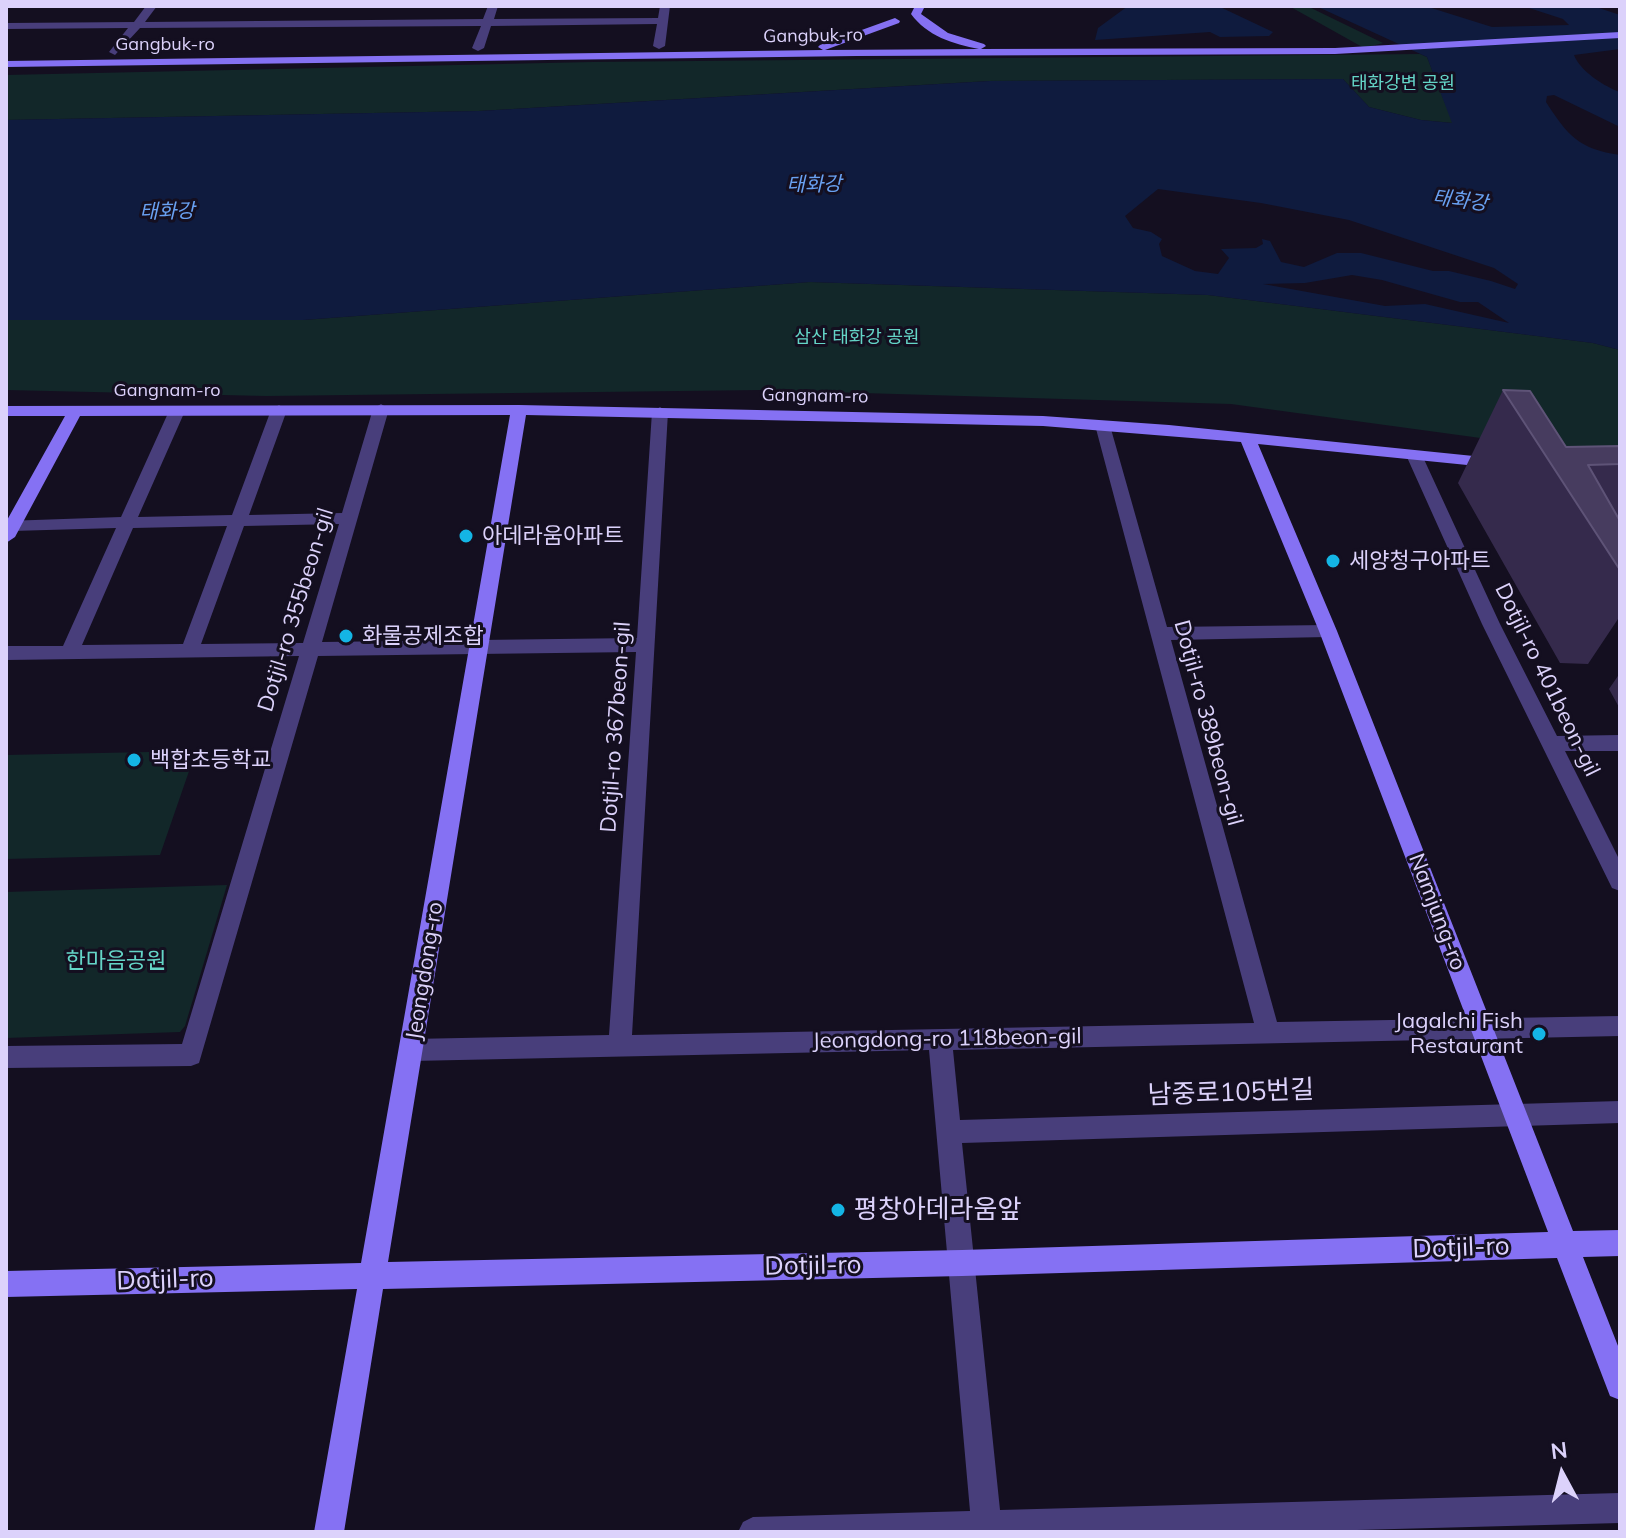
<!DOCTYPE html>
<meta charset="utf-8">
<style>
body{margin:0}
#map{position:relative;width:1626px;height:1538px;overflow:hidden;background:#140f20;font-family:Mulish,sans-serif}
canvas{display:block}
.frame{position:absolute;inset:0;border:8px solid #dcd2fb;pointer-events:none}
.north{position:absolute;left:1522px;top:1434px;width:80px;height:80px;-webkit-text-stroke:6px #140f20;paint-order:stroke;rotate:353deg;font-size:22px;font-weight:700;line-height:32px;text-align:center;color:#dcd2fb}
.north::after{content:'';display:block;margin:auto;width:28px;height:36px;background:#dcd2fb;clip-path:polygon(50% 0,100% 100%,50% 72%,0 100%)}
</style>
<div id="map">
<canvas width="1626" height="1538"></canvas>
<div class="frame"></div>
<div class="north">N</div>
</div>
<script>
const context = document.querySelector('canvas').getContext('2d');
context.lineJoin = 'round';
function fill(path, color) { context.fillStyle = color; context.fill(path, 'evenodd'); }
function trace(path, color, width, dash) { context.strokeStyle = color; context.lineWidth = width; context.lineCap = dash ? 'butt' : 'round'; context.setLineDash(dash || []); context.stroke(path); }
function write(font, color, halo, rows, align = 'center') {
  context.font = font + ' Mulish,"Noto Sans KR",sans-serif'; context.lineWidth = 6; context.setLineDash([]); context.textBaseline = 'middle'; context.strokeStyle = halo; context.fillStyle = color; for (const [text, x, y, turn = 0] of rows) {
    context.save(); context.translate(x, y); context.rotate((+turn || 0) * Math.PI / 180); context.textAlign = isNaN(turn) ? turn : align; if (halo) context.strokeText(text, 0, 0); context.fillText(text, 0, 0); context.restore();
  }
}
const green = new Path2D(`
 M1289,6h18l76,37 -19,5z
 M1420,54l7,3 26,66 -32,-3 -52,-13 -26,-28 -354,2 -510,30 -473,9v-45l586,-13z
 M810,282l398,13 385,48 27,7v107l-389,-53 -469,-14 -496,6 -260,-6v-70h297z
 M196,751l-36,104 -154,4v-104z
 M227,885l-42,141 -5,6 -174,6v-146z`);
const water = new Path2D(`
 M1128,6h90l55,26 -4,4 -49,1 -10,-5 -115,8 3,-12z
 M1316,6h109l67,21 77,-2 -6,-6 -40,-13h70l27,9v34l-46,6c6,16 31,32 46,37v35l-66,-32 -7,1 -1,6c22,34 33,47 74,53v195l-27,-7 -385,-48 -398,-13 -507,38h-297v-200l473,-9 511,-30 353,-2 26,28 52,13 31,3 -25,-66zM1158,189l103,14 88,17 145,48 24,16 -3,5 -24,-8 -42,-10h-16l-72,-18h-24l-33,14 -23,-5 -11,-21 -8,-2 1,5 -7,4 -35,1 8,9 -11,16 -23,-3 -33,-15 -3,-12 3,-5 -11,-7 -18,-4 -8,-12zM1352,275l30,5 78,22h18l31,21 -84,-19 -40,2 -122,-22 42,-1z`);
const street = new Path2D(`
 M146,6h11l-12,16 338,-3 5,-13h10l-4,13 164,-1 2,-12h10l-5,40 -6,3 -6,-3 4,-22 -166,2 -7,22 -6,3 -6,-3 9,-22 -341,2 -25,27 -6,-3 19,-24 -122,1v-6l128,-1z
 M381,404l8,5 -67,233 315,-4 15,-226 8,-5 8,5 -36,623 622,-12 -159,-598 2,-3h12l58,205 161,-2 9,6 -9,6 -157,3 106,382 343,-6v20l-667,14 7,70 660,-19v22l-658,20 38,367 620,-17v30l-338,9h-544l5,-10 10,-5 217,-6 -41,-461 -517,11 -8,-3 -4,-8 4,-8 8,-3 197,-4 27,-383 -318,4 -119,407 -8,3 -185,2v-22l176,-2 117,-388 -293,4v-14h57l53,-118 -104,3 -6,-2v-8l115,-4 48,-106 8,-5 8,5 -47,106 94,-2 39,-105 8,-5 8,5 -38,105 93,-2 31,-104zM339,524l-36,119 -102,1 43,-118zM227,526l-44,118 -101,1 51,-117z
 M1414,450l8,5 78,169 57,112 63,-1v16h-55l55,110v30l-8,-3 -130,-264 -76,-169z`);
const secondary = new Path2D(`
 M915,6h10l-4,8 27,19 36,11 2,2 -5,3 354,-1 285,-16v6l-285,16 -478,2 -851,11v-6l817,-11 -5,-3 2,-2 75,-27 5,3 -1,2 -74,27 154,-1c-26,-5 -52,-13 -68,-35z
 M519,405l524,11 126,9 334,34v8l-6,1 -239,-24 79,187 236,600 47,-1v26l-37,1 37,94v49l-10,-4 -53,-138 -595,18 -579,13 -39,243h-30l43,-243 -351,8v-26l355,-8 149,-848 -430,1 -65,121 -9,6v-21l59,-106h-59v-10zM526,415l517,11 198,16 78,189 229,601 -586,18 -574,12z`);
const wall = new Path2D(`
 M1503,390l63,57 54,-1v170l-32,48 -28,-1 -102,-180z
 M1620,673v36l-11,-20z`);
const building = new Path2D(`
 M1503,390l27,1 36,56 54,-1v18l-32,1 32,56v49z`);
const markers = [
 [466,536,8,"#14b5e5"],
 [1333,561,8,"#14b5e5"],
 [346,636,8,"#14b5e5"],
 [134,760,8,"#14b5e5"],
 [1539,1034,8,"#14b5e5"],
 [838,1210,8,"#14b5e5"]
];
const farStreetnames = [
 ["Gangbuk-ro",813,36,-1],
 ["Gangbuk-ro",165,45],
 ["Gangnam-ro",167,391],
 ["Gangnam-ro",815,396,1]
];
const farParknames = [
 ["태화강변 공원",1403,84],
 ["삼산 태화강 공원",857,338]
];
const farWaternames = [
 ["태화강",814,185,-1],
 ["태화강",1460,201,7],
 ["태화강",167,212,-1]
];
const poiNames = [
 ["아데라움아파트",482,536],
 ["세양청구아파트",1349,561],
 ["화물공제조합",362,636],
 ["백합초등학교",150,760],
 ["Jagalchi Fish",1523,1021,"right"],
 ["Restaurant",1523,1046,"right"]
];
const streetNames = [
 ["Dotjil-ro 355beon-gil",296,610,-73],
 ["Dotjil-ro 401beon-gil",1547,680,64],
 ["Dotjil-ro 389beon-gil",1208,723,75],
 ["Dotjil-ro 367beon-gil",616,727,-86],
 ["Namjung-ro",1437,912,69],
 ["Jeongdong-ro",425,971,-81],
 ["Jeongdong-ro 118beon-gil",947,1039,-1]
];
const parkNames = [
 ["한마음공원",116,961]
];
const nearStreetnames = [
 ["남중로105번길",1231,1093,-2],
 ["Dotjil-ro",1461,1248,-2],
 ["Dotjil-ro",813,1266,-1],
 ["Dotjil-ro",165,1280,-2]
];
const nearPoinames = [
 ["평창아데라움앞",854,1210]
];
fill(green, '#122729');
fill(water, '#0f1b3e');
fill(street, '#483e7b');
fill(secondary, '#8571f3');
fill(wall, '#352a4c');
fill(building, '#473c5f');
trace(building, '#5e5377', 2);
for (const [x, y, r, color] of markers) { const dot = new Path2D(); dot.arc(x, y, r, 0, 2 * Math.PI); context.fillStyle = color; context.fill(dot); trace(dot, '#140f20', 3); }
write('18px', '#dcd2fb', '#140f20', farStreetnames);
write('18px', '#64d5c7', '#140f20', farParknames);
write('italic 20px', '#69a1f2', '#140f20', farWaternames);
write('22px', '#dcd2fb', '#140f20', poiNames, 'left');
write('22px', '#dcd2fb', '#140f20', streetNames);
write('22px', '#64d5c7', '#140f20', parkNames);
write('26px', '#dcd2fb', '#140f20', nearStreetnames);
write('26px', '#dcd2fb', '#140f20', nearPoinames, 'left');
</script>
